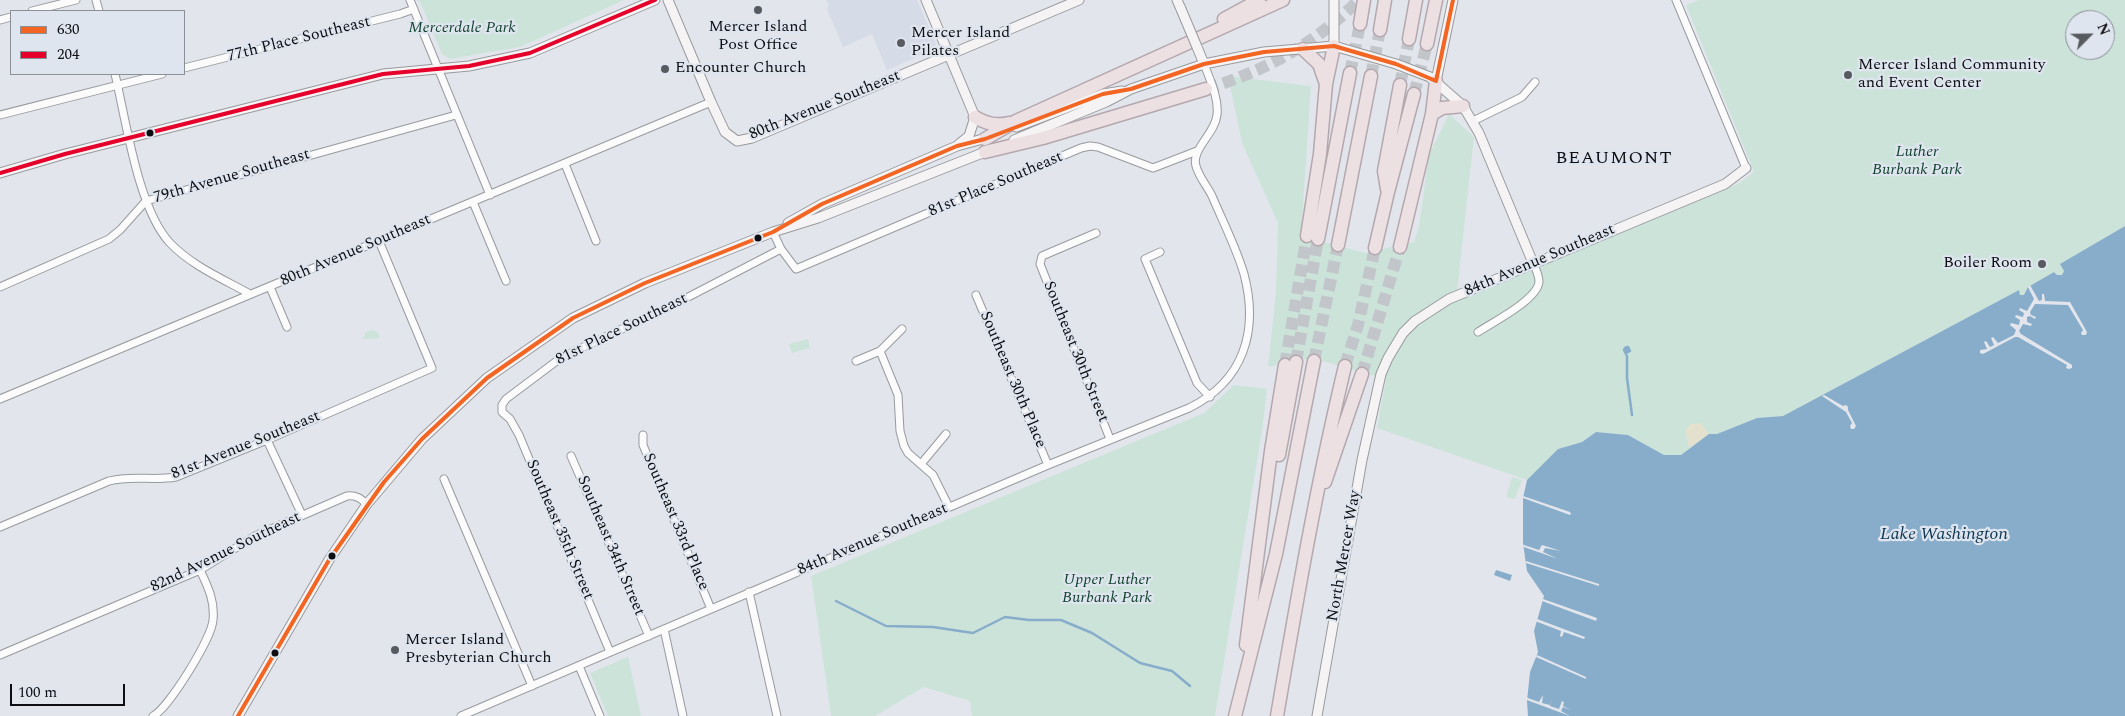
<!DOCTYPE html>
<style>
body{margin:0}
#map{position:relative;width:2125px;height:716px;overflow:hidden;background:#e2e6ec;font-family:Spectral,serif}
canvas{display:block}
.legend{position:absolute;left:10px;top:10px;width:175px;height:65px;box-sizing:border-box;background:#dfe5ef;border:1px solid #8b8f96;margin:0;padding:6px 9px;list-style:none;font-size:15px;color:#0c0e11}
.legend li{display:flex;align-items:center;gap:10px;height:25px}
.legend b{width:25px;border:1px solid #8b8f96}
.north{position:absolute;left:2065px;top:10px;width:50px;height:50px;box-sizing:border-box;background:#dfe5ef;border:1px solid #8b8f96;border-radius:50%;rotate:67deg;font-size:14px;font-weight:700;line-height:20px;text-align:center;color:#0c0e11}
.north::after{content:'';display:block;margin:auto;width:18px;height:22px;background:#575a5e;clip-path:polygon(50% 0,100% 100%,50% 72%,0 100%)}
.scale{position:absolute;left:10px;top:684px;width:115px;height:22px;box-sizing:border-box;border:2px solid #0c0e11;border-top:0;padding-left:6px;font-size:15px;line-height:18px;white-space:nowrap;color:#0c0e11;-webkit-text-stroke:4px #dfe5ef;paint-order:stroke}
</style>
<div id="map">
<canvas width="2125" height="716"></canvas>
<ul class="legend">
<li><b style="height:6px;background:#f26522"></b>630</li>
<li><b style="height:6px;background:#e4002b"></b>204</li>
</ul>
<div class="north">N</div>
<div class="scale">100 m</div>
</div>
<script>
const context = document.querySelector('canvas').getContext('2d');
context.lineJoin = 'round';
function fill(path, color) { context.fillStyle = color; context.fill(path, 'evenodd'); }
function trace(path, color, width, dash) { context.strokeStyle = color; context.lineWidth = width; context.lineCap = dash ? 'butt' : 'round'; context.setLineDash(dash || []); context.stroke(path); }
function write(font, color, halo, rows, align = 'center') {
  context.font = font + ' Spectral,serif'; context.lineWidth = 4.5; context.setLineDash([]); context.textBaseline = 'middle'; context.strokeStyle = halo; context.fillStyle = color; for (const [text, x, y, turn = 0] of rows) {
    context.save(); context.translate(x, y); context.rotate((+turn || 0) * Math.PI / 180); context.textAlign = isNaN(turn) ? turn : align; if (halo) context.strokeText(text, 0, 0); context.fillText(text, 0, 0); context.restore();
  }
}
const built = new Path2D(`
 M826,0h91l19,44 -3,6 -46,20 -15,-36 -29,13 -16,-38 2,-4z`);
const green = new Path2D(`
 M417,0h207l-104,47 -70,12 -8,-5 -22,-52z
 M1699,0h426v226l-64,38 3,7 -2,4h-5l-3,-3 -26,15 -4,8h-4l-1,-5 -236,126 -26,2 -40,16 -8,1 -28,20h-17l-36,-20 -32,-3 -14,10 -24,7 -31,31 -150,-52 9,-49 -75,-21 -43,9 8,-76 2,-68 -36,-80 -14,-67 83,10 -10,150 64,17 49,-11 5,-16 10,-71 20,-41 25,23 -18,164 282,-117 16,-12 -68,-167zM2075,20h30v30h-30z
 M373,330l5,3 2,5 -17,1 3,-7z
 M808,339l2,9 -18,5 -3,-9z
 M1234,385l33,4 -5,42 -47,285h-243l-2,-15 -46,-14 -49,29h-44l-20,-140 393,-163z
 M1512,477l10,3 -7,19 -9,-2z
 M628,657l13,59h-33l-18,-43z`);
const sand = new Path2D(`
 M1701,423l8,11 -20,14 -4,-18 6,-6z`);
const water = new Path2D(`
 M2125,226v490h-597l-1,-15 3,-29 8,-20 -4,-21 10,-35 -17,-25 -4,-28v-45l4,-18 31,-31 24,-7 14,-10 32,3 36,20h17l28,-21h8l40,-16 26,-2 236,-126 1,5h4l4,-8 26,-15 3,3h5l2,-4 -4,-7z
 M1496,570l16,5 -2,6 -16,-6z`);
const pier = new Path2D(`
 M2030,285l9,16 3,-1v-6h2l1,7 25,1 17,30 -1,3h-4l-1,-2 2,-3 -15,-25 -33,-1 -5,8 1,3 5,2 -1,2 -5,-3 -3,1v5l5,2 -1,2 -8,-2 -4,7 2,3 51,31v3l-3,1 -3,-1 1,-3 -49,-28h-3l-32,17 -3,-1v-3l7,-1 -3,-7 2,-1 4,6 4,-2 -3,-7 2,-1 5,6 16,-8 2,-5 -6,-5 1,-2 8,2 1,-5 -5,-3 1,-2 7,2 1,-4 -5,-3 1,-2 7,3 7,-12 -6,-12z
 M1824,395l19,11 3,-1 2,2v3l8,16 -2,3h-3l-1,-3 2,-3 -6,-11 -24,-16z
 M1523,496l47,16 1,2 -1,1 -47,-17z
 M1521,544l18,6 3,-5 19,6 -16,-3 -2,4 15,7 -37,-13z
 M1526,561l73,23v2l-73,-23z
 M1543,599l54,19 -1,3 -54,-20z
 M1537,619l48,18 -1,2 -20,-7 -2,5 -2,-1 1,-5 -26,-10z
 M1537,655l49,22v2l-50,-22z
 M1543,695l-1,8 8,2 2,-7 -2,8 9,3 3,-8 2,1 -1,4 8,4 -8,-3 -2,4 9,5 -46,-17 1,-2 14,5z`);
const stream = new Path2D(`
 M1627,350l1,2 -2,-4v5l4,-2 -2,-4 -3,1 -1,2 3,6v22l5,37
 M836,601l50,25 47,1 40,6 32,-16 24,3h32l31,13 48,30 32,8 18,15`);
const highwayTunnel = new Path2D(`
 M1350,73l10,-49
 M1371,76l9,-46
 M1400,85l9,-46
 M1206,89c61,-19 107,-44 153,-89
 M1414,94l13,-50
 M1314,361l24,-116
 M1296,362l22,-123
 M1285,365l22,-129
 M1345,366l13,-41 17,-77
 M1362,374l38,-127`);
const street = new Path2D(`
 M96,0l3,11
 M410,0l80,195
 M1676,0l70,168
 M32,11l44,-11
 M0,20l11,-3
 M184,68l216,-54 14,-5
 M115,74c11,46 23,135 55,169 22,23 53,36 80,51
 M0,115l162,-41
 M1473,121l49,-24 13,-15
 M565,164l31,77
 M473,202l33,79
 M773,232l8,17 15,20 285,-121 9,-2 8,1 55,21 44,-17
 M1096,233l-54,23 -2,8 70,175
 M1160,252l-15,7 52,124 13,14
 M0,287l109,-48 11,-9 26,-29 310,-86
 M270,287l17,40
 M976,295l72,170
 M1478,332c15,-10 59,-32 61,-50 0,-7 -3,-13 -6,-19
 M880,351l18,44 2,36 4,15 4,7 25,22 16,32
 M856,361l24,-10 22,-22
 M0,399l711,-297
 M643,435v10l68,164
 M267,440l35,75
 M571,456l78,180
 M921,464l25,-30
 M444,479l88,207
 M0,527l109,-46c22,-6 44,0 67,-4l91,-37 165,-72 -53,-127
 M749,592l28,124
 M664,629l19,87
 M610,652l-91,-217 -9,-16 -8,-7v-7l4,-6 56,-42 105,-49 114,-59
 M0,655l200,-85 55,-34 92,-40c9,-1 13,2 20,8
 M579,666l21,50
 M153,716c15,-7 59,-78 60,-96 2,-19 -5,-33 -13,-50
 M461,716l587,-251 141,-57c55,-27 70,-77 55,-134 -8,-27 -21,-52 -32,-78 -5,-10 -13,-19 -16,-30 -5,-17 19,-32 21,-51 2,-17 -7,-35 -13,-51`);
const secondary = new Path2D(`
 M668,0l43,102 14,30 12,9 15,-3 327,-138
 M926,0l49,117 -6,19 -10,8
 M1177,0l4,9
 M1334,0v46
 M1197,47l7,17
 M1436,81l17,-81
 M1016,127l87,-33 19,-3
 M1014,140l92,-38 25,-13 73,-25 60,-12 70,-6 62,18 34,13 33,29 16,27 54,130
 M0,173l65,-19 318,-80 86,-8 61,-13 125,-53
 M788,223l34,-19 135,-58 33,-9
 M238,716l91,-156 38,-56 55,-65 65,-61 86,-60 72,-35 128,-51 45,-14 172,-68
 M1317,716l45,-256 19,-86 7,-16 15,-25 12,-12 34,-22 276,-115 21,-16`);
const highway = new Path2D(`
 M1224,19l35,-19
 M1360,24l4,-24
 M1380,30l5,-30
 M1409,39l7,-39
 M1427,44l9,-44
 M1303,49l16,15 7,20
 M1432,114l10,-6 21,-2
 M975,117c12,7 21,9 34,6
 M985,139l31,-18 267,-121
 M985,152l58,-14 163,-49
 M1387,189l-3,-18 16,-86
 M1307,236l13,-82 6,-70 8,-38
 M1318,239l32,-166
 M1338,245l33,-169
 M1400,247l32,-133 4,-33
 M1375,248l13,-56 26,-98
 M1279,455l17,-93
 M1325,482l37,-108
 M1246,645l25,-194 14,-86
 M1235,716l41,-162 38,-193
 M1277,716c20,-117 40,-234 68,-350`);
const secondaryBridge = new Path2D(`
 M1181,9l16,38`);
const bus1 = new Path2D(`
 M1436,81l17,-81
 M238,716l91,-156 55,-78 38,-43 65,-61 86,-60 72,-35 128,-51 49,-28 135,-58 28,-7 118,-45 28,-5 73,-25 60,-12 70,-6 62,18 40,17`);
const bus2 = new Path2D(`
 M0,173l65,-19 318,-80 86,-8 61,-13 125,-53`);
const markers = [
 [758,10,5,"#575a5e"],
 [901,43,5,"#575a5e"],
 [665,69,5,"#575a5e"],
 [1848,75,5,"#575a5e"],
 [150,133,4.5,"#0c0e11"],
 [758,238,4.5,"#0c0e11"],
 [2042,264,5,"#575a5e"],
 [332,556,4.5,"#0c0e11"],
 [395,650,5,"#575a5e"],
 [275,653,4.5,"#0c0e11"]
];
const poiNames = [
 ["Mercer Island",758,28,"center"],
 ["Post Office",758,46,"center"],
 ["Mercer Island",911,34],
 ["Pilates",911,52],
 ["Mercer Island Community",1858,66],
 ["and Event Center",1858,84],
 ["Encounter Church",675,69],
 ["Boiler Room",2032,264,"right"],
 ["Mercer Island",405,641],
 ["Presbyterian Church",405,659]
];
const parkNames = [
 ["Mercerdale Park",462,29],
 ["Luther",1917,153],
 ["Burbank Park",1917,171],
 ["Upper Luther",1107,581],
 ["Burbank Park",1107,599]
];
const streetNames = [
 ["77th Place Southeast",299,40,-14],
 ["80th Avenue Southeast",825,106,-22],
 ["79th Avenue Southeast",232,177,-16],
 ["81st Place Southeast",996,185,-23],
 ["80th Avenue Southeast",356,251,-23],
 ["84th Avenue Southeast",1540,261,-23],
 ["81st Place Southeast",622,330,-26],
 ["Southeast 30th Street",1075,352,68],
 ["Southeast 30th Place",1012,380,67],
 ["81st Avenue Southeast",246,446,-22],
 ["Southeast 33rd Place",675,522,67],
 ["Southeast 35th Street",559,530,67],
 ["84th Avenue Southeast",873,540,-23],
 ["Southeast 34th Street",610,546,67],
 ["82nd Avenue Southeast",226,553,-26],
 ["North Mercer Way",1345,556,-80]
];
const neighbourhoodNames = [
 ["BEAUMONT",1614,159]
];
const waterNames = [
 ["Lake Washington",1944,535]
];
fill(built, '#d5dbe7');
fill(green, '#cce3da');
fill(sand, '#e4e0ce');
fill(water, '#88adca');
fill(pier, '#e2e6ec');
trace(stream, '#88adca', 2.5);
trace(highwayTunnel, '#c2c6cb', 12, [12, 6]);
trace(street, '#979a9e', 9);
trace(secondary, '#979a9e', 11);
trace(highway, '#b4a8ae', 15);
trace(street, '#fbfbfc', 7);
trace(secondary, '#f6f3f4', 9);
trace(highway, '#ece0e3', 12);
trace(secondaryBridge, '#979a9e', 11, []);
trace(secondaryBridge, '#f6f3f4', 9);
trace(bus1, '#f26522', 4);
trace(bus2, '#e4002b', 4);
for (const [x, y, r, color] of markers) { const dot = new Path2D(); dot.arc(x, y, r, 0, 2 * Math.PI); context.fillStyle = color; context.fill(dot); trace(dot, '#dfe5ef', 2); }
write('16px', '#0c0e11', '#dfe5ef', poiNames, 'left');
write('italic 16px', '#13442f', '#dfe5ef', parkNames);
write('16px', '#0c0e11', '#dfe5ef', streetNames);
context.letterSpacing = '1px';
write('18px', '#0c0e11', '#dfe5ef', neighbourhoodNames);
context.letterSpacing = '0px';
write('italic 18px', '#0c3651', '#dfe5ef', waterNames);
</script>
